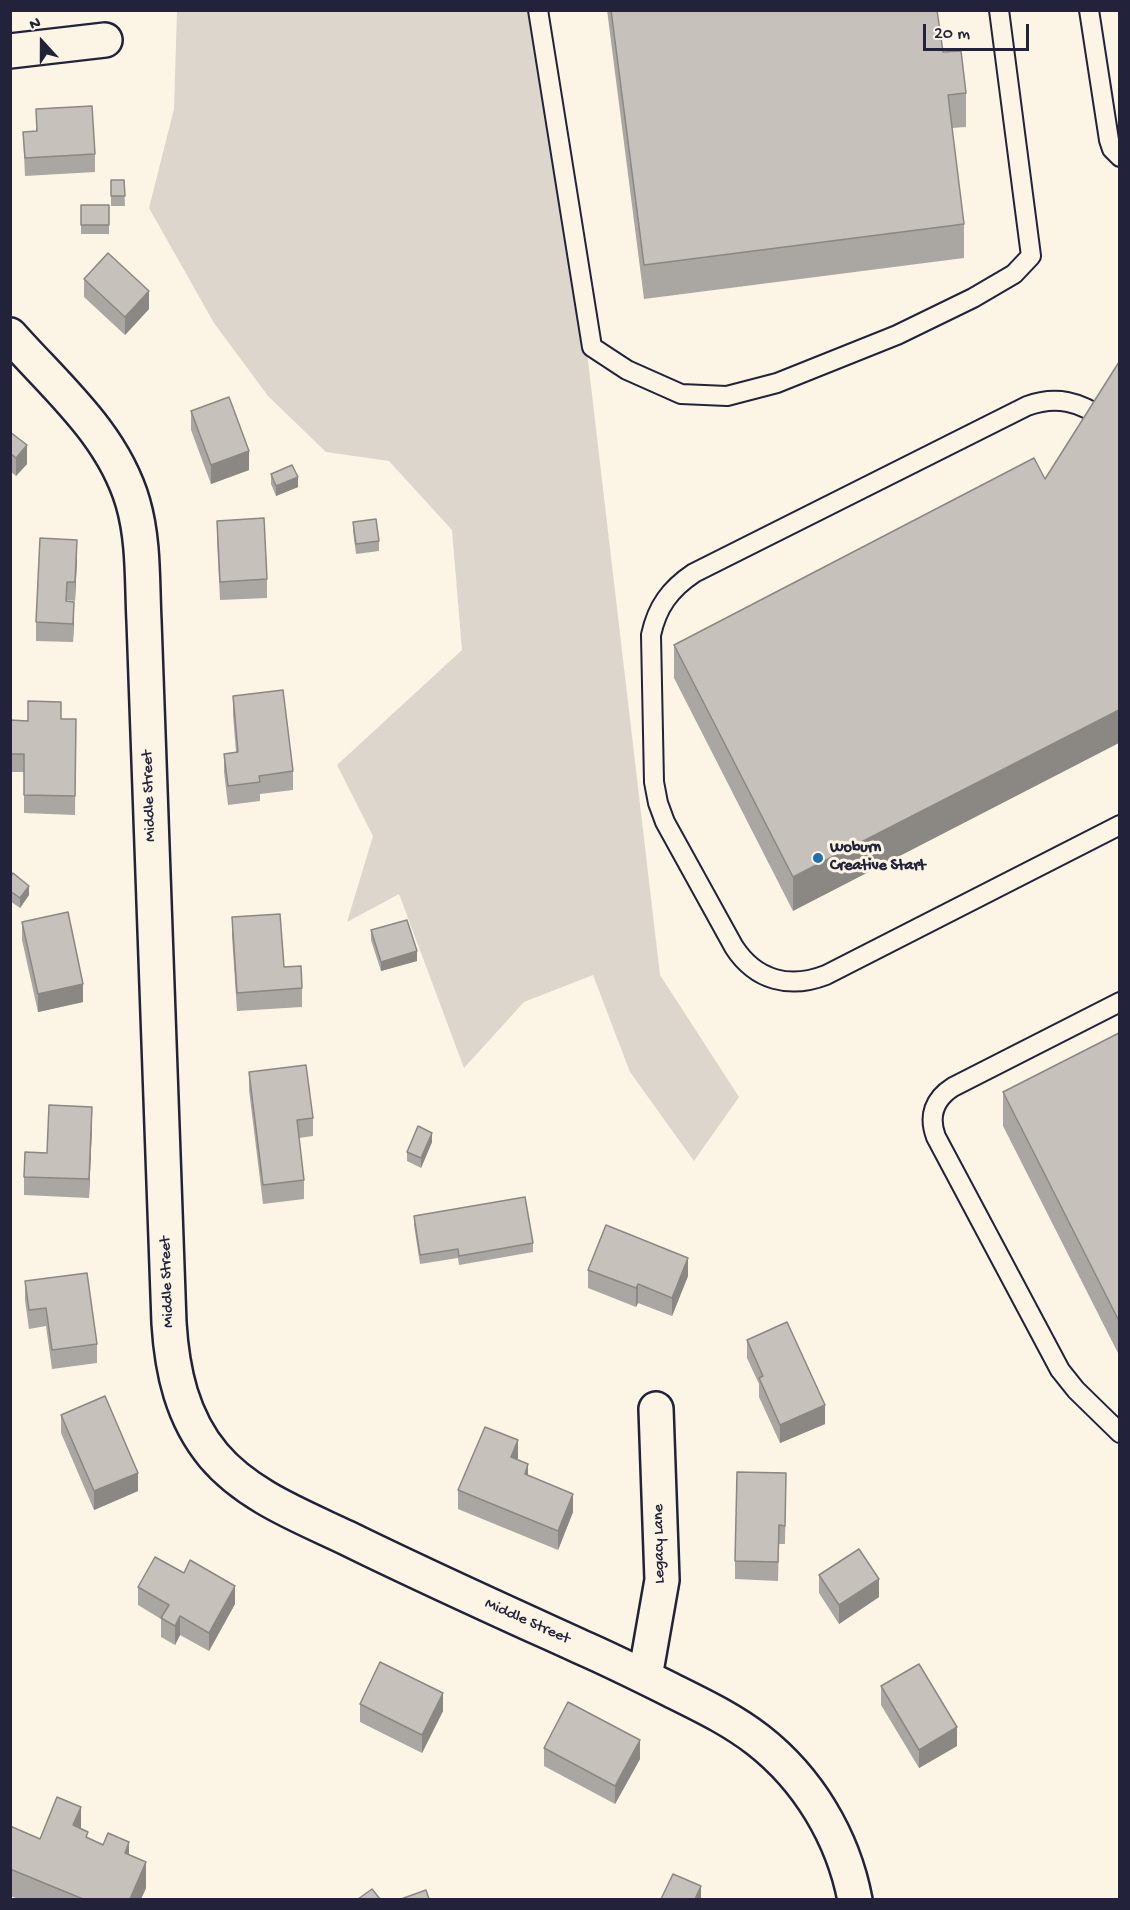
<!DOCTYPE html>
<style>
body{margin:0}
#map{position:relative;width:1130px;height:1910px;overflow:hidden;background:#fcf5e5;font-family:"Gochi Hand",sans-serif}
canvas{display:block}
.frame{position:absolute;inset:0;border:12px solid #22223b;pointer-events:none}
.north{position:absolute;left:12px;top:12px;width:60px;height:60px;-webkit-text-stroke:4px #fcf5e5;paint-order:stroke;rotate:339deg;font-size:16px;font-weight:700;line-height:24px;text-align:center;color:#22223b}
.north::after{content:'';display:block;margin:auto;width:21px;height:27px;background:#22223b;clip-path:polygon(50% 0,100% 100%,50% 72%,0 100%)}
.scale{position:absolute;left:923px;top:24px;width:106px;height:27px;box-sizing:border-box;border:3px solid #22223b;border-top:0;padding-left:8px;font-size:18px;line-height:21px;white-space:nowrap;color:#22223b;-webkit-text-stroke:4px #fcf5e5;paint-order:stroke}
</style>
<div id="map">
<canvas width="1130" height="1910"></canvas>
<div class="frame"></div>
<div class="north">N</div>
<div class="scale">20 m</div>
</div>
<script>
const context = document.querySelector('canvas').getContext('2d');
context.lineJoin = 'round';
function fill(path, color) { context.fillStyle = color; context.fill(path, 'evenodd'); }
function trace(path, color, width, dash) { context.strokeStyle = color; context.lineWidth = width; context.lineCap = dash ? 'butt' : 'round'; context.setLineDash(dash || []); context.stroke(path); }
function write(font, color, halo, rows, align = 'center') {
  context.font = font + ' "Gochi Hand",sans-serif'; context.lineWidth = 6; context.setLineDash([]); context.textBaseline = 'middle'; context.strokeStyle = halo; context.fillStyle = color; for (const [text, x, y, turn = 0] of rows) {
    context.save(); context.translate(x, y); context.rotate((+turn || 0) * Math.PI / 180); context.textAlign = isNaN(turn) ? turn : align; if (halo) context.strokeText(text, 0, 0); context.fillText(text, 0, 0); context.restore();
  }
}
const green = new Path2D(`
 M177,11h370l113,964 79,122 -45,64 -64,-89 -37,-97 -69,27 -60,66 -65,-174 -52,28 26,-86 -36,-71 125,-115 -10,-120 -63,-69 -63,-9 -58,-56 -54,-73 -65,-115 25,-99z`);
const service = new Path2D(`
 M538,10l54,337 35,23 54,24 46,2 50,-13 120,-48 76,-37 41,-24 17,-18 -32,-246
 M1089,10l20,130 3,9 8,8
 M1105,419c-26,-17 -48,-24 -78,-13l-333,167c-24,16 -37,34 -43,62l3,147 4,21 7,19 69,125c22,34 56,42 92,28l294,-150
 M1120,1002l-167,85c-19,12 -25,29 -17,50l124,233 16,20 44,43`);
const minor = new Path2D(`
 M10,51l95,-11
 M10,335c46,52 103,99 123,168 11,38 9,79 11,118l25,702c3,48 13,95 45,133 34,40 87,60 133,82 77,38 155,73 234,109 30,13 60,28 90,43 30,15 60,29 87,50 50,39 85,97 97,160
 M645,1677l17,-97 -6,-171`);
const wall = new Path2D(`
 M607,10h330l6,42 23,41v34l-14,1 12,96v34l-320,41z
 M36,109l59,45v18l-70,4 -2,-44 13,-1z
 M111,180h13l1,26h-14z
 M81,205h28v29h-28z
 M84,279l65,30 -24,26 -41,-38z
 M191,411l58,59 -38,14 -20,-54z
 M10,432l17,32 -11,12 -6,-5z
 M1034,458l-241,453 -119,-233v-33z
 M271,474l27,13 -22,9 -5,-12z
 M217,521l50,58v19l-47,2 -3,-61z
 M353,522l26,19v10l-23,3 -3,-23z
 M77,558l-2,43 -8,-1v1l7,19 -1,22 -37,-1v-19z
 M233,696l60,75v19l-33,4v7l-32,4 -4,-33v-18l12,-2 -3,-37z
 M61,719h15l-1,96 -51,-2v-41h-14v-52l18,1z
 M10,877l19,18 -9,13 -10,-7z
 M232,917l52,50 18,21v19l-65,4 -5,-75z
 M22,922l61,80 -45,10 -16,-72z
 M371,930l46,31 -36,10 -10,-31z
 M1119,1033v322l-116,-229v-34z
 M249,1072l64,46v18l-14,2 5,42v19l-41,5 -14,-114z
 M92,1125l-3,73 -65,-3v-18l23,-24z
 M432,1142l-11,26 -14,-7v-9z
 M414,1216l119,27v9l-74,13 -1,-7 -38,6 -6,-39z
 M588,1270l100,6 -16,40 -34,-13 -2,4 -48,-19z
 M25,1281l72,63v19l-45,6 -6,-43 -17,3 -4,-29z
 M747,1340l78,84 -45,19 -21,-46v-13l-12,-26z
 M61,1415l77,76 -44,19 -33,-77z
 M518,1458l-1,1 11,16 45,37 -15,38 -100,-41v-19z
 M786,1473l-1,71h-6l-1,37 -43,-2v-18z
 M819,1575l60,22 -40,27 -20,-31z
 M138,1587l97,17 -26,47 -29,-16 -5,10 -14,-8v-18l-23,-14z
 M881,1686l76,60 -38,22 -38,-63z
 M360,1704l83,7 -21,42 -62,-31z
 M544,1748l96,11 -25,45 -71,-38z
 M10,1826l30,13 41,-10 7,9 41,16 17,34 -5,11h-122l-9,-3z`);
const shadedWall = new Path2D(`
 M149,291v18l-24,26v-18z
 M27,445v19l-11,12v-18z
 M249,451v19l-38,14v-19z
 M298,477v10l-22,9v-10z
 M77,540v18l-2,43v-19z
 M74,602v18l-1,22v-18z
 M1119,710v33l-326,168v-34z
 M29,886v9l-9,13v-10z
 M417,951v10l-36,10v-9z
 M83,984v18l-45,10v-18z
 M92,1107v18l-3,73v-19z
 M432,1133v9l-11,26v-10z
 M688,1258v18l-16,40v-18z
 M638,1284v19l-2,4v-19z
 M825,1405v19l-45,19v-18z
 M518,1440v18l-7,17v-18z
 M528,1464v18l-3,-8z
 M138,1473v18l-44,19v-19z
 M573,1494v18l-15,38v-19z
 M879,1579v18l-40,27v-19z
 M235,1586v18l-26,47v-18z
 M180,1616v19l-5,10v-19z
 M443,1693v18l-21,42v-18z
 M957,1727v19l-38,22v-18z
 M640,1740v19l-25,45v-18z
 M81,1807v26l-8,-8z
 M129,1842v27l-4,-16z
 M146,1862v26l-5,11h-11z
 M701,1886v13h-6z`);
const building = new Path2D(`
 M611,10h326l6,42 18,-1 5,42 -18,2 16,129 -320,41z
 M92,106l3,48 -70,4 -2,-26 14,-1 -1,-22z
 M111,180h13l1,16h-14z
 M81,205h28v20h-28z
 M108,253l41,38 -24,26 -41,-38z
 M1119,362v348l-326,167 -119,-232 360,-187 11,21z
 M229,397l20,54 -38,14 -20,-54z
 M10,432l17,13 -11,13 -6,-5z
 M292,465l6,12 -22,9 -5,-12z
 M264,518l3,61 -47,3 -3,-61z
 M376,519l3,22 -23,3 -3,-22z
 M40,538l37,2 -2,42h-8l-1,19 8,1 -1,22 -37,-2z
 M283,690l10,81 -34,5 1,6 -32,4 -4,-32 14,-2 -5,-56z
 M28,701l33,1v17h15l-1,77 -51,-1v-41h-14v-34l18,1z
 M13,873l16,13 -9,12 -10,-7v-14z
 M68,912l15,72 -45,10 -16,-72z
 M280,914l4,53 17,-1 1,22 -65,5 -5,-76z
 M407,920l10,31 -36,11 -10,-32z
 M1119,1033v288l-116,-229z
 M306,1065l7,53 -16,2 7,60 -41,5 -14,-113z
 M49,1105l43,2 -3,72 -65,-2 1,-25 22,1z
 M418,1126l14,7 -11,25 -14,-6z
 M525,1197l8,46 -74,13 -1,-7 -38,6 -6,-39z
 M606,1225l82,33 -16,40 -34,-14 -2,4 -48,-18z
 M87,1273l10,71 -45,6 -6,-42 -17,2 -4,-29z
 M787,1322l38,83 -45,20 -21,-47 4,-2 -16,-36z
 M105,1396l33,77 -44,18 -33,-76z
 M485,1427l33,13 -7,17 17,7 -3,10 48,20 -15,37 -100,-41z
 M737,1472l49,1 -1,53 -6,-1 -1,37 -43,-1z
 M859,1549l20,30 -40,26 -20,-30z
 M155,1557l29,16 6,-13 45,26 -26,47 -29,-17 -5,10 -14,-8 8,-13 -31,-18z
 M380,1662l63,31 -21,42 -62,-31z
 M919,1664l38,63 -38,23 -38,-64z
 M568,1702l72,38 -25,46 -71,-38z
 M57,1797l24,10 -8,18 15,7 -2,5 17,8 5,-12 21,9 -4,11 21,9 -16,37h-47l-73,-30v-43l30,13z
 M673,1874l28,12 -6,13h-34z
 M372,1889l8,10h-22z
 M426,1890l3,9h-28z`);
const markers = [
 [818,858,6,"#1f6fb2"]
];
const streetNames = [
 ["Middle Street",150,796,-92],
 ["Middle Street",168,1282,-92],
 ["Legacy Lane",660,1544,-91],
 ["Middle Street",527,1622,24]
];
const poiNames = [
 ["Woburn",830,849],
 ["Creative Start",830,867]
];
fill(green, '#dcd6cc');
trace(service, '#22223b', 22);
trace(minor, '#22223b', 38);
trace(service, '#fcf5e5', 18);
trace(minor, '#fcf5e5', 33);
fill(wall, '#aaa6a1');
fill(shadedWall, '#8b8783');
fill(building, '#c6c1bb');
trace(building, '#8b8783', 1.5);
for (const [x, y, r, color] of markers) { const dot = new Path2D(); dot.arc(x, y, r, 0, 2 * Math.PI); context.fillStyle = color; context.fill(dot); trace(dot, '#fcf5e5', 2); }
write('16px', '#22223b', '#fcf5e5', streetNames);
write('bold 16px', '#22223b', '#fcf5e5', poiNames, 'left');
</script>
